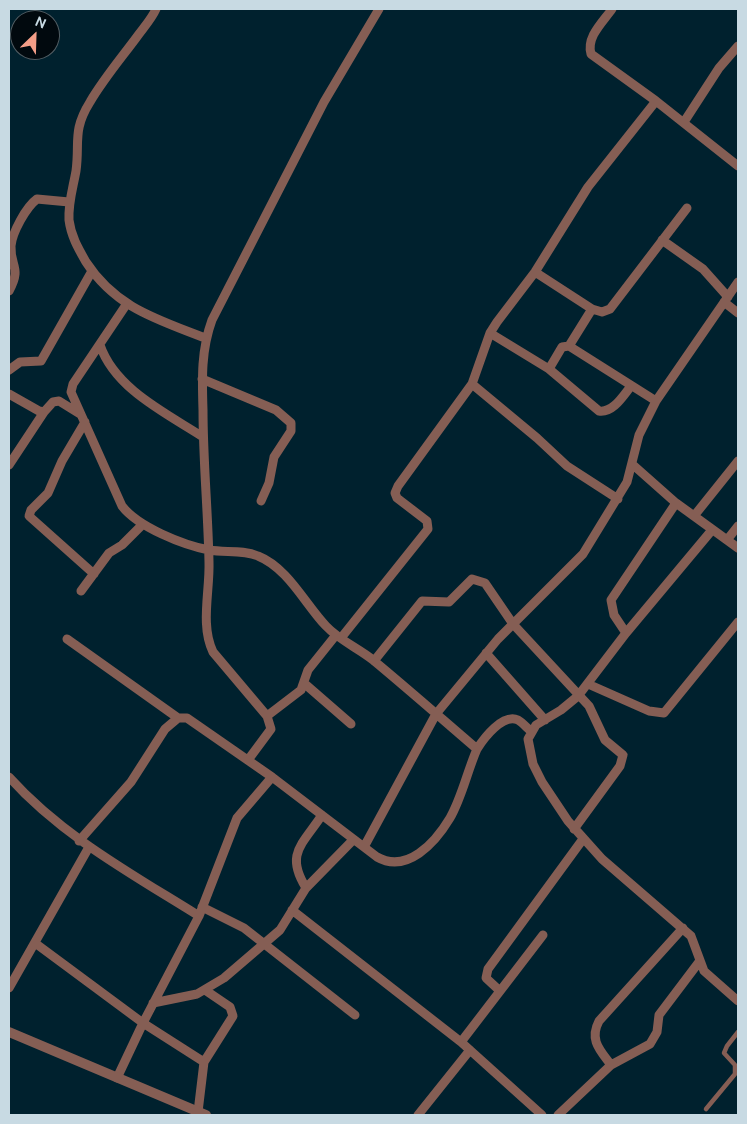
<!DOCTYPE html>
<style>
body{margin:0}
#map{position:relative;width:747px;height:1124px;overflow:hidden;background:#00212e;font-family:Ubuntu,sans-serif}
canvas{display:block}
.frame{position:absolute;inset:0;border:10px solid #c8dae3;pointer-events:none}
.north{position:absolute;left:10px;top:10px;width:50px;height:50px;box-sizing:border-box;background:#01090e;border:1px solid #515d63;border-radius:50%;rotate:24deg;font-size:14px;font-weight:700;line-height:20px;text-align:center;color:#c8dae3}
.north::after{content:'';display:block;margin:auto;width:18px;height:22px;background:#f49e88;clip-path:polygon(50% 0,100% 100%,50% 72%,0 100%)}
</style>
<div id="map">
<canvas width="747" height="1124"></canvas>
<div class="frame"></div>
<div class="north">N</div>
</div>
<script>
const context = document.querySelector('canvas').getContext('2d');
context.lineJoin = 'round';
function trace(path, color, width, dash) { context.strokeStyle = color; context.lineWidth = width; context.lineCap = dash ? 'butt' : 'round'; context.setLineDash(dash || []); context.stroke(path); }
const service = new Path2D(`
 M706,1109l29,-35v-9l-11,-12 3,-7 11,-14`);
const minor = new Path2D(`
 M156,9c-4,9 -11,17 -17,25 -16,22 -35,44 -49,68 -18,29 -10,40 -14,69 -3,17 -8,32 -7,49 2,16 9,28 17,42 30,46 71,57 119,76
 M612,9c-9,13 -26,28 -21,45l65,47 82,65
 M684,122l35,-54 19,-22
 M662,240l41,29 25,28
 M535,272l57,37 10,3 8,-3 77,-101
 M9,291c13,-24 1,-24 2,-45 1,-13 15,-39 26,-47l32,3
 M724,302l14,11
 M126,305l-53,79 -2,8 51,114c16,21 61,39 87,44 16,3 33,-1 49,6 30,12 47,48 68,70 13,14 32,22 47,34 35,29 69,59 104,89
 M490,333l59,36 13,-22 7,-1 87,55
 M100,345c15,44 66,68 103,92
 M569,346l23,-37
 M549,369l50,42c14,2 24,-15 32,-25
 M9,370l11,-8 21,-1 51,-90
 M202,379l74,31 15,13v8l-17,26 -5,26 -8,18
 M472,384l65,54 30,28 51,33
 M9,394l30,17 5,1 9,-10 6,-1 21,13
 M85,422l-23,39 -14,32 -17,17 -2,6 65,58
 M632,464l44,39 62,45
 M9,465l35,-53
 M694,516l44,-55
 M712,530l-86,103 -48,63 -17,14 -25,15 -8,14 5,25 9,18 26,39 34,38 89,77 13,35 34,30
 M727,540l11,-14
 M81,591l28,-38 13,-8 20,-20
 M626,633l-12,-18 -3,-15 65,-97
 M341,638l87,-109 -1,-8 -30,-23 -2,-5 3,-7 74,-102 18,-51 7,-11 38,-50 53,-85 68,-86
 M67,639l111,79
 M486,653l59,67
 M374,661l48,-60 27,1 23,-23 13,4 28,41 76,82 16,34 18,15 -3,11 -46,63
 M305,684l46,40
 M588,684l61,27 15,2 74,-91
 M267,716l34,-26 7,-20 28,-35
 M248,760l23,-31 -4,-13 -54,-64c-13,-27 -3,-61 -4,-90 -1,-51 -6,-101 -6,-152 -1,-31 -2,-60 9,-90l112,-218 55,-93
 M9,777c53,59 123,97 190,139
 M79,841l52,-59 34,-53 13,-11h9l85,59 105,80c30,17 58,-14 73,-39 12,-21 17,-46 27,-69 7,-11 26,-36 41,-29 5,3 9,8 13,11
 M364,847l72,-133 62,-75 85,-85 44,-72 12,-47 17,-34 82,-119
 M306,888c-21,-34 -4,-43 16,-73
 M202,907l42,21 111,87
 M292,910l169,132 81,73
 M35,943l108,80 61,39
 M9,988l80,-141
 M500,991l-14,-13 2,-9 95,-130
 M153,1003l44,-9 27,-16 56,-48 26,-42 47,-48
 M461,1042l82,-107
 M611,1065c-11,-15 -22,-25 -12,-44l84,-93
 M117,1078l26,-55 56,-107 38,-98 35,-41
 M198,1112l6,-50 29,-46 -3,-9 -25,-17
 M418,1115l52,-65
 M558,1115l53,-50 39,-21 7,-12 2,-17 40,-53`);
const tertiary = new Path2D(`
 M9,1032l197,83`);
trace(service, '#855e54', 4.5);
trace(minor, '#855e54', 9);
trace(tertiary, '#855e54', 10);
</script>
